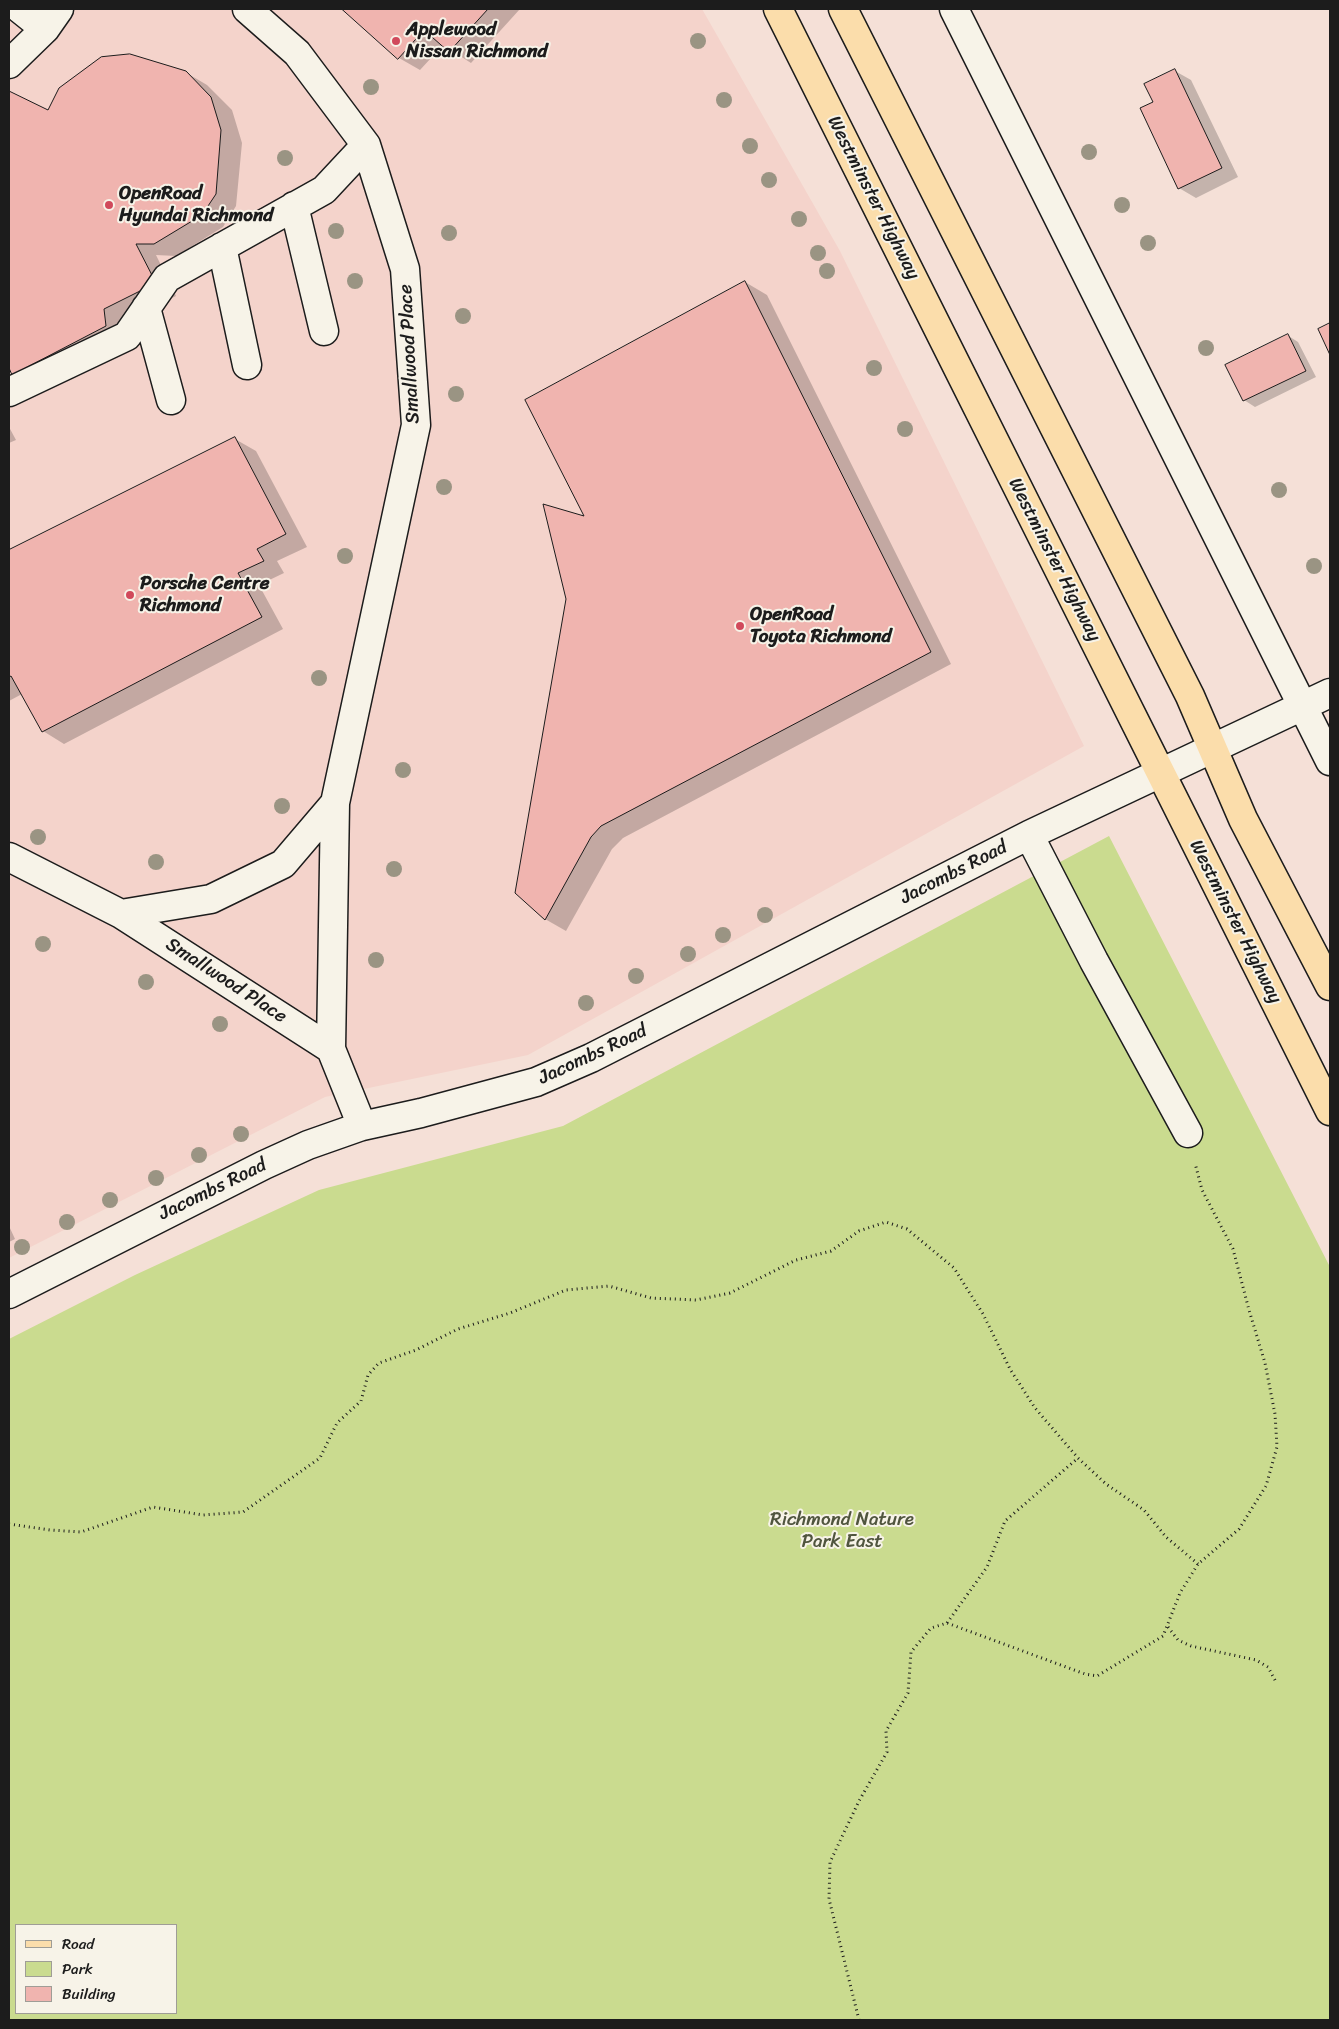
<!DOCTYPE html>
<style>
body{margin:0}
#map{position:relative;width:1339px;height:2029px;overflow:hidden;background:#f5e0d7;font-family:Sriracha,sans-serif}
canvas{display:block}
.frame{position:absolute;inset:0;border:10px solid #1c1c1c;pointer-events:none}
.legend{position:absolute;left:15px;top:1924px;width:162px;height:90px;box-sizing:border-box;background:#f7f3e8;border:1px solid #9f9d96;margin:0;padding:6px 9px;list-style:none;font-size:15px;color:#1c1c1c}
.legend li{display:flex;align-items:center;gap:10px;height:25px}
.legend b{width:25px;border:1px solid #9f9d96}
</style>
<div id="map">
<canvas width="1339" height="2029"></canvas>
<div class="frame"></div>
<ul class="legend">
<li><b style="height:6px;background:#fbddab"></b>Road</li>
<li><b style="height:14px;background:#cadb8f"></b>Park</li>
<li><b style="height:14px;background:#f0b4af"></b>Building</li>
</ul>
</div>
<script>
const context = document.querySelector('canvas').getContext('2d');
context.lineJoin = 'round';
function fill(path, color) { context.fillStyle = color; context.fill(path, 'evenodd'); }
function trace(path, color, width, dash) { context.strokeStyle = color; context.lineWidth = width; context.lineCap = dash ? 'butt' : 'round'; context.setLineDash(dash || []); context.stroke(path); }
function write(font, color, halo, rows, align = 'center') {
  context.font = font + ' Sriracha,sans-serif'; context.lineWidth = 4; context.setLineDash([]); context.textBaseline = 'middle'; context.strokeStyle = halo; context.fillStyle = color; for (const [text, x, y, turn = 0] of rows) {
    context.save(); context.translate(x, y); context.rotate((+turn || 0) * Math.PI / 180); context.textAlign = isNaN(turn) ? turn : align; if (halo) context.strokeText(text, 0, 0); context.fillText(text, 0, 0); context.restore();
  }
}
const built = new Path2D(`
 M9,9h693l138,242 244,495 -556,309 -203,42 -316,161z`);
const green = new Path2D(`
 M1109,836l221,431v753h-1321v-681l126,-64 184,-85 244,-64zM16,1925h160v88h-160z`);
const shadow = new Path2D(`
 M344,9h176l-49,54 -28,-18 -23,25 -21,-12z
 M1175,71l16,9 47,97 -42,21 -17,-10 -25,-85z
 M185,72l22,13 25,25 10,33 -6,63 -13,21 -47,29 -20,-1 20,41 -51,25 -91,65 -21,-12 -4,-9v-273l40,20z
 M745,282l22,13 184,369 -328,174 -11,11 -46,82 -21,-12 -28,-27 69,-374z
 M1287,335l11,7 18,35 -61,30 -11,-7z
 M9,427l7,13 -7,3z
 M235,439l21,12 51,96 -30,14 7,12 -25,12 24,44 -219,115 -21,-13 -21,-37 -13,7v-150z
 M9,1226l6,13 -6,3z`);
const building = new Path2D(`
 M342,9h146l-39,43 -25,-22 -26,29z
 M130,54l56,17 25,26 10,33 -5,64 -14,21 -48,29h-18l20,39 -52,26 2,17 -94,49 -3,-7v-277l39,19 11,-22 42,-31z
 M1175,69l47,99 -44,21 -38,-81 13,-6 -9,-18z
 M745,281l186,371 -330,174 -10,11 -46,83 -30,-27 51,-294 -23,-95 41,12 -59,-116z
 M1330,323v32l-12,-26z
 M1288,334l18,37 -63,30 -18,-36z
 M235,437l51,97 -29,15 7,12 -26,12 24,44 -220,115 -31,-56 -2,1v-127z`);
const path = new Path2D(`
 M9,1524l41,6 31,2 72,-25 50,8 40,-3 77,-54 17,-35 24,-22 7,-26 11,-12 37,-13 42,-21 52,-16 56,-23 43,-4 42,12 45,2 34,-7 66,-33 35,-9 28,-20 27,-9 21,7 47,39 29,46 27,55 25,39 43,50 28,26 38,26 22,27 32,27
 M947,1623l40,-56 18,-46 73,-63
 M1168,1627l10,13 13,6 65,14 12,7 8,15
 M859,2020l-30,-121 1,-37 29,-61 28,-49 -1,-21 22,-38 3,-41 20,-24 16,-5 138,51 12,2 66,-40 17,-43 18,-29 41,-35 27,-43 11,-39 -2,-33 -10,-51 -16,-53 -16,-61 -31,-59 -7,-27`);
const minor = new Path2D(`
 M20,9l25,20 14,-20
 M247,9l50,44 69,92 39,124 11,156 -81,378 -4,246 31,77
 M954,9l376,752
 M9,64l36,-35
 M294,206l30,125
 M222,247l25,118
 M146,308l25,92
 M9,392l118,-56 40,-58 157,-88 42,-45
 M1029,835l65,126 94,172
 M9,857l112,57 210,135
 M121,914l90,-15 72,-35 52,-61
 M9,1294l255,-129 44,-20 54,-19 59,-13 115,-31 55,-24 438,-223 301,-142`);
const major = new Path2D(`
 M778,9l552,1102
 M843,9l347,687 53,123 87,167`);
const trees = [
 [698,41],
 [371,87],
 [724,100],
 [750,146],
 [1089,152],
 [285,158],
 [769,180],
 [1122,205],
 [799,219],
 [336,231],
 [449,233],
 [1148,243],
 [818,253],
 [827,271],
 [355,281],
 [463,316],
 [1206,348],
 [874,368],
 [456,394],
 [905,429],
 [444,487],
 [1279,490],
 [345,556],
 [1314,566],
 [319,678],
 [403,770],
 [282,806],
 [38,837],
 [156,862],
 [394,869],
 [765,915],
 [723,935],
 [43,944],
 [688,954],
 [376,960],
 [636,976],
 [146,982],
 [586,1003],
 [220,1024],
 [241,1134],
 [199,1155],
 [156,1178],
 [110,1200],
 [67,1222],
 [22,1247]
];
const markers = [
 [396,41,5,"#d1495b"],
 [109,205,5,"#d1495b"],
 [130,595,5,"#d1495b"],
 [740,626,5,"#d1495b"]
];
const poiNames = [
 ["Applewood",406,30],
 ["Nissan Richmond",406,52],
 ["OpenRoad",119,194],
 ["Hyundai Richmond",119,216],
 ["Porsche Centre",140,584],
 ["Richmond",140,606],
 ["OpenRoad",750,615],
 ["Toyota Richmond",750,637]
];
const streetNames = [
 ["Westminster Highway",873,198,63],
 ["Smallwood Place",410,354,-93],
 ["Westminster Highway",1054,560,63],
 ["Jacombs Road",954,873,-27],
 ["Westminster Highway",1235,922,63],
 ["Smallwood Place",226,981,33],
 ["Jacombs Road",593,1055,-25],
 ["Jacombs Road",213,1190,-26]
];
const parkNames = [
 ["Richmond Nature",842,1520],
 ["Park East",842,1542]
];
fill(built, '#f4d3cb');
fill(green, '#cadb8f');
fill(shadow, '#0003');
fill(building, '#f0b4af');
trace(building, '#1c1c1c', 1);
trace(minor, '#1c1c1c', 31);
trace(major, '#1c1c1c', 31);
trace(path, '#1c1c1c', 3, [1, 4]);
trace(minor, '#f7f3e8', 28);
trace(major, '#fbddab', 28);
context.fillStyle = '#9a9483';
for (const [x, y] of trees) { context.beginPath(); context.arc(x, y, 8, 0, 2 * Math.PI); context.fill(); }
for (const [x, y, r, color] of markers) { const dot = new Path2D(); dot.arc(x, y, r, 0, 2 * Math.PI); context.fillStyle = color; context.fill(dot); trace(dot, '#f7f3e8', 2); }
write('bold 19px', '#1c1c1c', '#f7f3e8', poiNames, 'left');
write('19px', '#1c1c1c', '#f7f3e8', streetNames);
write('19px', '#50553e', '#f7f3e8', parkNames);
</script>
